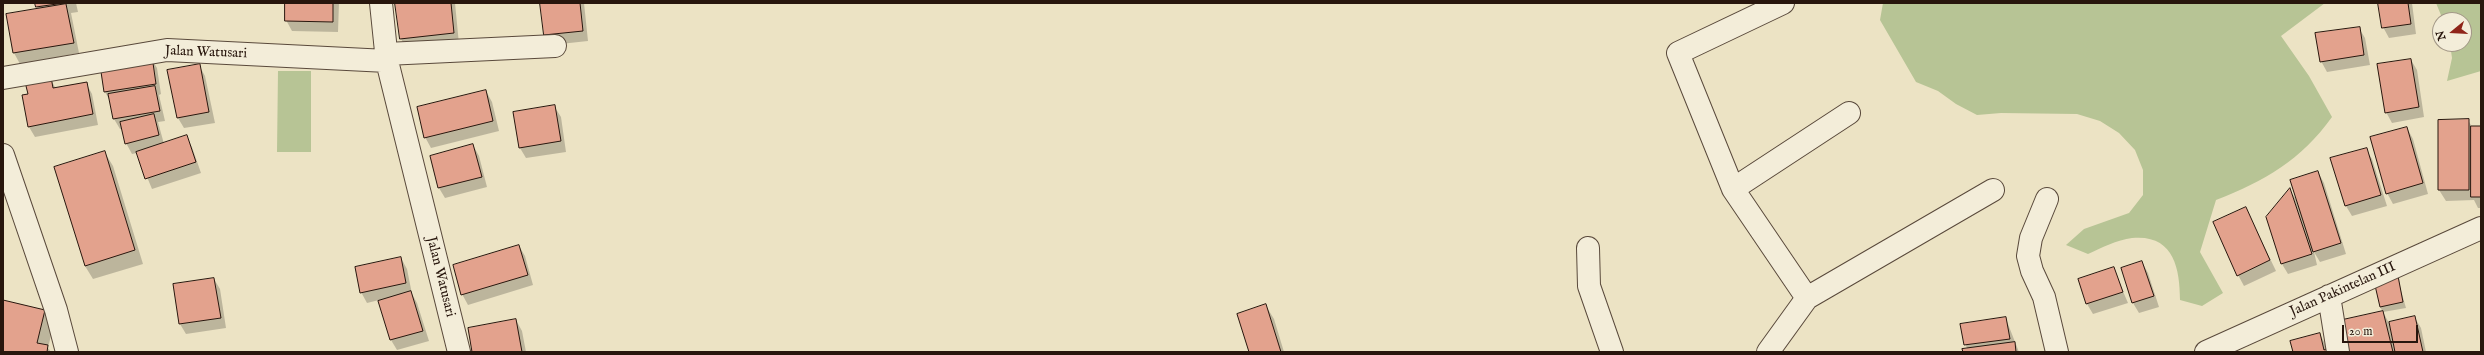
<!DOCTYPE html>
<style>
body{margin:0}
#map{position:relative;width:2484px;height:355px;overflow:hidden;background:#ece3c4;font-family:"IM FELL English",serif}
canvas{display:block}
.frame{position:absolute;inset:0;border:4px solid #28160d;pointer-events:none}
.north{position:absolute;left:2432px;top:12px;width:40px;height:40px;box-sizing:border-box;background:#f3edd9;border:1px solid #a29787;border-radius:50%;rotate:252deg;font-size:11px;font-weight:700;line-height:16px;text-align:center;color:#28160d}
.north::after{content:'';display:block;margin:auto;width:14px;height:18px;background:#8f2418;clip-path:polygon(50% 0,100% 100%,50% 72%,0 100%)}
.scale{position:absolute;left:2342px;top:325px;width:76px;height:18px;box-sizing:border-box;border:2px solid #28160d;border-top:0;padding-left:5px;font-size:12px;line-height:14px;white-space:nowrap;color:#28160d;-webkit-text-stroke:3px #f3edd9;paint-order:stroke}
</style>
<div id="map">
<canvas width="2484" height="355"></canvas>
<div class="frame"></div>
<div class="north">N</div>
<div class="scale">20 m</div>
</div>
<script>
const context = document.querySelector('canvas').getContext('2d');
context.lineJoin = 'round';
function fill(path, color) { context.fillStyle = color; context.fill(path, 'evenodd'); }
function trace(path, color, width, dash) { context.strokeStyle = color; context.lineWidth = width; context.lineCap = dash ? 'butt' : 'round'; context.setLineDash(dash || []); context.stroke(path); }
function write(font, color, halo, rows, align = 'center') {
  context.font = font + ' "IM FELL English",serif'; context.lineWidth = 3; context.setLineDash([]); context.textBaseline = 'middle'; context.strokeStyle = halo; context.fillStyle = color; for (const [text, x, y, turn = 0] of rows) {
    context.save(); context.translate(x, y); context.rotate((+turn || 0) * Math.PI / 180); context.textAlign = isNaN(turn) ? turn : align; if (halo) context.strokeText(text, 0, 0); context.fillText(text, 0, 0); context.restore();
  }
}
const green = new Path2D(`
 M1883,3h442l-44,33 28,40 23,41c-31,43 -67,64 -116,83l-16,52 23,41 -21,13 -22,-6c0,-33 -7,-66 -48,-62 -15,2 -31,10 -44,16l-22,-9 18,-16 45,-16 14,-18v-25l-8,-20 -16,-17 -19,-12 -23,-7 -76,-1 -24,2 -21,-11 -18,-13 -22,-9 -36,-62z
 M2436,3h45v68l-34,10 5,-23 -2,-14h14v-24h-21z
 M278,71h33v81h-34z`);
const shadow = new Path2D(`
 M36,3h40l2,9 -7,1 8,40 -59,11 -6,-11 -7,-38 31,-5z
 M286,3h53l-1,29 -46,-1 -6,-11z
 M397,3h58l4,41 -52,5 -6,-10z
 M541,3h43l4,38 -37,4 -6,-10z
 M2379,3h33l4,31 -27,4 -6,-11z
 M2359,28l6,10 5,27 -43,7 -6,-11z
 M151,58l6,10 4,26 -2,1 6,26 -7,1 6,22 22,-8 6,11 9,26 -49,16 -15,-36 -5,1 -6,-11 -4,-14h-2l-6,-10 -4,-18 -5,-9 -4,-26z
 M2411,60l6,10 7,47 -32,6 -6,-11z
 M199,65l6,11 10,47 -31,5 -6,-10 -9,-47z
 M50,78l6,11 30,-6 6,11 6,31 -63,12 -6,-10 -6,-32 6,-1z
 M486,91l6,11 7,29 -68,17 -6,-11z
 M554,106l7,11 5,35 -40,6 -6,-10z
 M2468,120l4,7h9v81h-3l-4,-8 -28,1 -7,-11v-69z
 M2407,128l6,11 15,55 -35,10 -6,-11z
 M473,145l6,11 8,31 -42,11 -6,-10 -8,-31z
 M2366,149l6,10 15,47 -35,10 -6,-10z
 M105,153l8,13 30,98 -50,15 -8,-13z
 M2318,172l6,11 22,71 -26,8 -6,-10 3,13 -29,9 -6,-10 -15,-47 23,-27 7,11z
 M2251,219l25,52 -32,15 -6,-11z
 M519,246l6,10 8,29 -65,20 -6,-11z
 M401,258l6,11 5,25 5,9 12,38 -32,9 -6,-10 -12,-40 -12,3 -6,-11z
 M2142,262l6,11 11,34 -20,6 -6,-10 -11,-34z
 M2113,268l15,35 -35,11 -6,-10z
 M2397,277l9,31 -23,4 6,11 26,-5 6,10 5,24h-80l-7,-31 44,-9 -3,-5z
 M214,279l6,10 6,39 -40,6 -6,-10z
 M3,301l41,10 9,16 -5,21 3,4h-48z
 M1266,306l8,13 10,33h-33z
 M2006,319l13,33h-55l3,-3 -6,-24z
 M516,320l6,11 4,21h-53z
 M2320,334l9,18h-35z`);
const building = new Path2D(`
 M35,3h29l-28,4z
 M285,3h48v19l-48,-1z
 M395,3h56l3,30 -54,6z
 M540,3h40l3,28 -39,4z
 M2378,3h30l3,21 -29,4z
 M66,4l8,39 -61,10 -7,-39z
 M2360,27l4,28 -44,7 -5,-29z
 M152,56l4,28 -52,8 -4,-27z
 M2411,59l8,48 -34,6 -8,-49z
 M200,64l9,48 -32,6 -10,-48z
 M51,77l2,11 34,-6 6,32 -65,13 -6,-32 6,-1 -3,-12z
 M155,86l5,25 -47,8 -5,-25z
 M486,90l7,31 -69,17 -7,-31z
 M555,105l6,36 -42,7 -6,-36z
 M154,114l5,21 -34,9 -5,-22z
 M2469,119v71h-31v-70z
 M2471,126h10v71h-10z
 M2407,127l16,56 -37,11 -16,-57z
 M187,135l9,27 -51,17 -9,-27z
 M473,144l9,33 -44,11 -8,-32z
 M2367,148l14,47 -36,11 -15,-48z
 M105,151l30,99 -50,16 -31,-99z
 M2318,171l23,72 -28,9 -23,-72z
 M2290,188l22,66 -31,10 -15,-47z
 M2246,207l24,53 -33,16 -24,-54z
 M519,245l9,30 -67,20 -8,-30z
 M401,257l5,26 -46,10 -5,-26z
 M2142,261l12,35 -22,7 -11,-35z
 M2114,267l9,25 -37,12 -8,-25z
 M2398,276l5,26 -23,5 -6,-26z
 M214,278l7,40 -42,6 -6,-40z
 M411,291l12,40 -33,9 -12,-39z
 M3,300l42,10 -8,33 11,2 -1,7h-44z
 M1266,304l15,48h-32l-12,-38z
 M2383,311l10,41h-48l-7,-31z
 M2415,316l8,36h-28l-6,-30z
 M2006,317l4,22 -46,6 -4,-21z
 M516,319l6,33h-50l-4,-24z
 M2320,333l4,17 4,-2 1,4h-36l-3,-11z
 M2015,342l1,10h-53l-1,-3z`);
const minor = new Path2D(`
 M381,3l6,58 72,291
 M1783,3l-105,50 55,136 74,109
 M386,54l169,-8
 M3,78l164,-28 220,11
 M3,155l53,155 11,42
 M1733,189l116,-76
 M2047,199l-16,39 -3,18 4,15 12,26 13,55
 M1588,248l1,38 23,66
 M2329,296l9,56
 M1768,352l39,-54 186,-108
 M2206,352l275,-124`);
const streetNames = [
 ["Jalan Watusari",206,53,2],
 ["Jalan Watusari",440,277,76],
 ["Jalan Pakintelan III",2343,290,-24]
];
fill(green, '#b7c495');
fill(shadow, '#0003');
fill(building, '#e3a28d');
trace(building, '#28160d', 1);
trace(minor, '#59493b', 24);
trace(minor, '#f3edd9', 22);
write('14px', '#28160d', '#f3edd9', streetNames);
</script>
